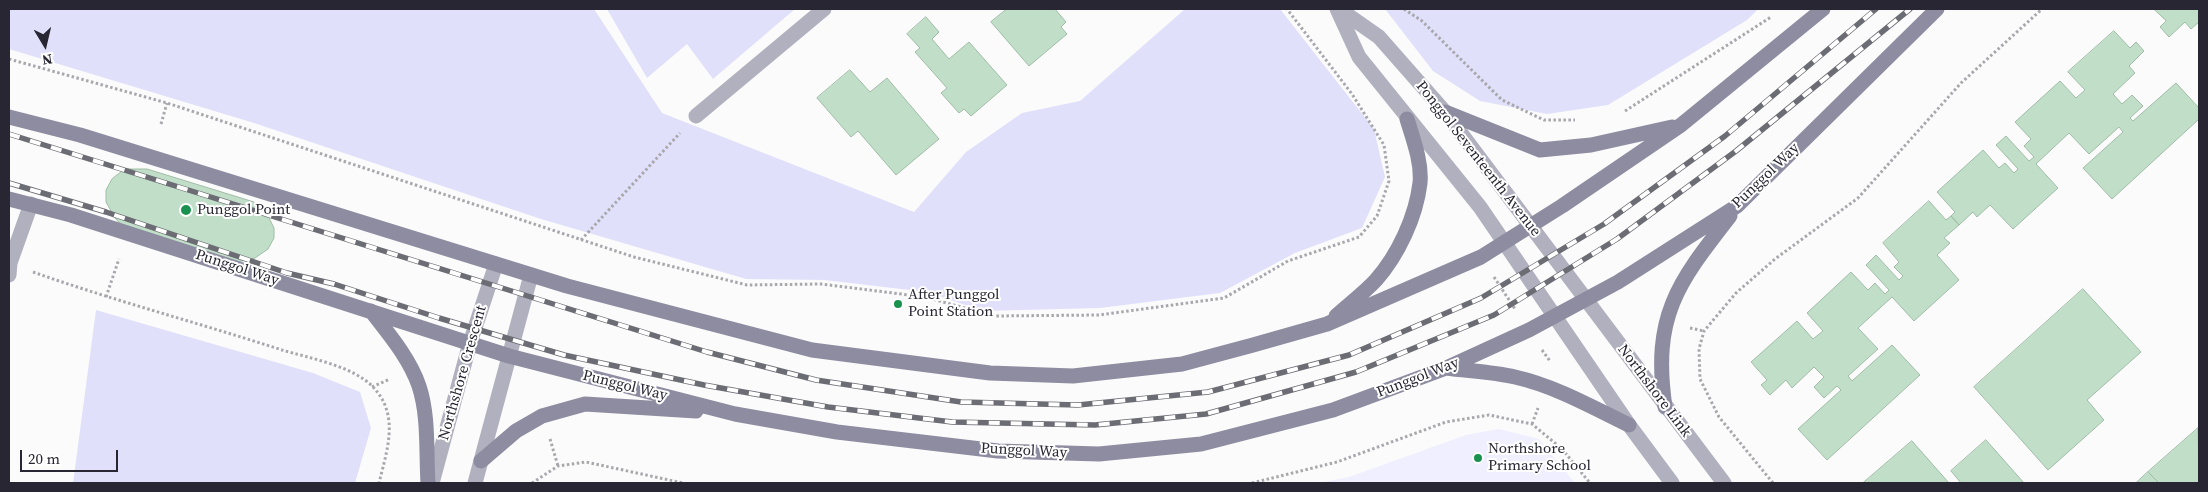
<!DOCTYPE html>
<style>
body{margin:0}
#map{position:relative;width:2208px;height:492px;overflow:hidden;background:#fbfbfb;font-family:"Source Serif 4",serif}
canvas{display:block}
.frame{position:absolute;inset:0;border:10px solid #272632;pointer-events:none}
.north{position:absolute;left:20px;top:20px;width:50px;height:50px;-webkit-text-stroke:4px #fff;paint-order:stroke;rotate:171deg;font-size:14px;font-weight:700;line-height:20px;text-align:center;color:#272632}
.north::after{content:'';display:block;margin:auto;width:18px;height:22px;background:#272632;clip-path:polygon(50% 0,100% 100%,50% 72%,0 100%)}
.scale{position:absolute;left:20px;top:450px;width:98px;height:22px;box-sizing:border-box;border:2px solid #272632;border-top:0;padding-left:6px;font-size:15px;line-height:18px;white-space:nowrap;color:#272632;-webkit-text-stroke:4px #fff;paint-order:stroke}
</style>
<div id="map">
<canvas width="2208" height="492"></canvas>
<div class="frame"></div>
<div class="north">N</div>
<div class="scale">20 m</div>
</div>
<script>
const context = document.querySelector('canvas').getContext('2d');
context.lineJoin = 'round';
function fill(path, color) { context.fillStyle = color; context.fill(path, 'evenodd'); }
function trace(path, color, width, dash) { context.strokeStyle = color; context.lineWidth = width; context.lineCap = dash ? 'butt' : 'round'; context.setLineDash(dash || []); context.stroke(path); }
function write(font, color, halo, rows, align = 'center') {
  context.font = font + ' "Source Serif 4",serif'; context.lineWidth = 4; context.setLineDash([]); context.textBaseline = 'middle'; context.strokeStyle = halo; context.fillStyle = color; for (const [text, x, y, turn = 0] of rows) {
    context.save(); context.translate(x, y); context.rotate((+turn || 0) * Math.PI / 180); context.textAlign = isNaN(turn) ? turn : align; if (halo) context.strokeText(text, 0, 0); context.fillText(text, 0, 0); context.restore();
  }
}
const built = new Path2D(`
 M1499,429l40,10 36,44h-256l30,-6 117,-42z`);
const green = new Path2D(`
 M9,9h585l68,104 252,99 52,-60 56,-39 58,-12 105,-92h95l94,120 11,48 -23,51 -67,25 -75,40 -120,15 -117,3 -56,-19 -103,-12 -78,-1 -205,-60 -287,-96 -245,-74z
 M607,9h188l-82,70 -26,-35 -40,34z
 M1385,9h373l-11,11 -139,85 -61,9 -67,-13 -47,-30z
 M96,310l217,63 47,19 11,36 -16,55h-282z`);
const building = new Path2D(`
 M1007,9h48l11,13 -5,5 6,7 -38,32 -38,-44z
 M2154,9h45v13l-8,7 -6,-7 -16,15 -9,-10 6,-6z
 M926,17l13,15 -7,7 17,20 20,-17 38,43 -36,31 -7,-7 -5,4 -18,-20 6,-5 -32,-36 5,-4 -13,-14z
 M2114,31l16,17 6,-6 8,9 -15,15 6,7 -22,21 9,10 10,-9 11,11 -13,12 3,3 43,-38 23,25v11l-87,80 -29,-31 40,-36 -4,-5 -30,27 -20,-21 -33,31 22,24 -45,41 -23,-24 -13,12 -4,-5 -14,13 -8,-9 4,-4 -18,-20 46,-42 16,18 6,-5 9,10 4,-4 -22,-24 10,-9 23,25 5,-4 -10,-11 7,-7 -16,-17 45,-41 16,17 9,-8 -17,-18z
 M850,70l20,22 17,-14 52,61 -43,36 -38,-44 -7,6 -34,-39z
 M125,169h22l107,33 15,16 5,10v10l-6,11 -13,9 -18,4 -113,-34 -9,-10 -9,-16v-12l6,-11z
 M1929,201l17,19 5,-4 8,9 -15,13 6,5 -13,12 22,25 -45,41 -22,-24 -34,31 20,21 -30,27 4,5 40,-36 28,30 -93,85 -29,-31 43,-39 -4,-4 -13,12 -10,-11 10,-10 -10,-10 -22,21 -6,-8 -16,15 -9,-10 6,-5 -16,-18 46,-41 16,18 10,-8 -16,-18 44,-41 17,18 7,-7 10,11 4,-4 -23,-25 10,-10 23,25 4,-4 -9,-9 5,-5 -16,-19z
 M2083,289l58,63 -54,48 17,20 -56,50 -74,-83z
 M2198,428l1,55h-40l-11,-11z
 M1986,440l38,43h-63l-10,-12z
 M1912,441l37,42h-86z
 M2148,472l11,11h-23z`);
const path = new Path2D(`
 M1404,9l18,12 80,79 42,20h31
 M9,59l158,44 467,154 113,28 74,-1 104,13 69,19 105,-1 125,-17 64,-37 71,-24 18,-21 12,-35 -5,-36 -32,-51 -65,-85
 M1625,111l146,-94
 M161,124l6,-21
 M581,240l99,-107
 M33,272c82,29 166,51 249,78 27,8 71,16 91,37 27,28 14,63 6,96
 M1494,277l21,32
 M106,297l13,-38
 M1690,328l14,3
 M1542,350l8,11
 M372,387l18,-8
 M1532,424l6,-16
 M550,439l8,27
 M532,483l26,-17 28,-4 97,21
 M1252,483l85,-21 109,-40 43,-7 43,9 30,25 28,34
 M1773,483l-54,-66 -19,-38 -1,-30 5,-18 32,-38 39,-34 83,-61 103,-115 81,-74`);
const lane = new Path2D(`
 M9,275l1,-12 21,-59`);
const street = new Path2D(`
 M1337,9l22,48 121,150 149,218 43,58
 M1339,9l40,28 66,75 279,371
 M696,116l128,-107
 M432,483l38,-140 26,-79
 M475,483l56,-208`);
const secondary = new Path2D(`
 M1445,112l95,38 51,-5 81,-18
 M9,117l71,18 487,151 245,64 178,23 83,3 109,-12 71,-19 74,-21 154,-67 81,-51 119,-81 142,-116
 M9,199l62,16 438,141 226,58 102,18 161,19 101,3 102,-10 132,-34 113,-42 83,-38 89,-48 119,-76 200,-197
 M371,311c18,23 39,48 48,75 10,30 7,66 9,97
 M1336,316c13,-12 28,-23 40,-36 22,-25 40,-63 44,-97 2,-21 -7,-44 -13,-64
 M1446,368c23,3 47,4 69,9 40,9 77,30 114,48
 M1665,407c-13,-91 12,-123 65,-191
 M481,461l35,-30 26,-15 43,-12 111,7`);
const rail = new Path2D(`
 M9,134l698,218 109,28 145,22 117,3 130,-13 141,-37 132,-57 123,-74 121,-88 151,-127
 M9,183l97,29 181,61 47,11 105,34 125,37 140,30 124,22 124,15 143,3 111,-11 150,-42 138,-57 123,-76 119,-88 174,-142`);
const markers = [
 [186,210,6,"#18924e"],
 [898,304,5,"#18924e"],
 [1478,458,5,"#18924e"]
];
const streetNames = [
 ["Ponggol Seventeenth Avenue",1478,159,52],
 ["Punggol Way",1766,176,-44],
 ["Punggol Way",237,268,18],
 ["Northshore Crescent",463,373,-74],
 ["Punggol Way",1418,378,-21],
 ["Punggol Way",625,386,14],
 ["Northshore Link",1654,391,53],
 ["Punggol Way",1024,451,3]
];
const poiNames = [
 ["Punggol Point",197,210],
 ["After Punggol",908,295],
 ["Point Station",908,312],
 ["Northshore",1488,449],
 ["Primary School",1488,466]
];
fill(built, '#efefff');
fill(green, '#e0e0fb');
fill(building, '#c1dfc8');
trace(building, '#a0bca7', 1);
trace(path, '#a8a7ac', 3, [2.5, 2.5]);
trace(lane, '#b1b0be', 15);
trace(street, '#b1b0be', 15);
trace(secondary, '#8d8ca0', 15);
trace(rail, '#6c6c74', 5.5);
trace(rail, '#fff', 4, [11]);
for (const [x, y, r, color] of markers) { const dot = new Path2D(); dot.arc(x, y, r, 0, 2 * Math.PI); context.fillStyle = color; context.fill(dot); trace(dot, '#fff', 2); }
write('15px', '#272632', '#fff', streetNames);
write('15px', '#272632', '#fff', poiNames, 'left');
</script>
